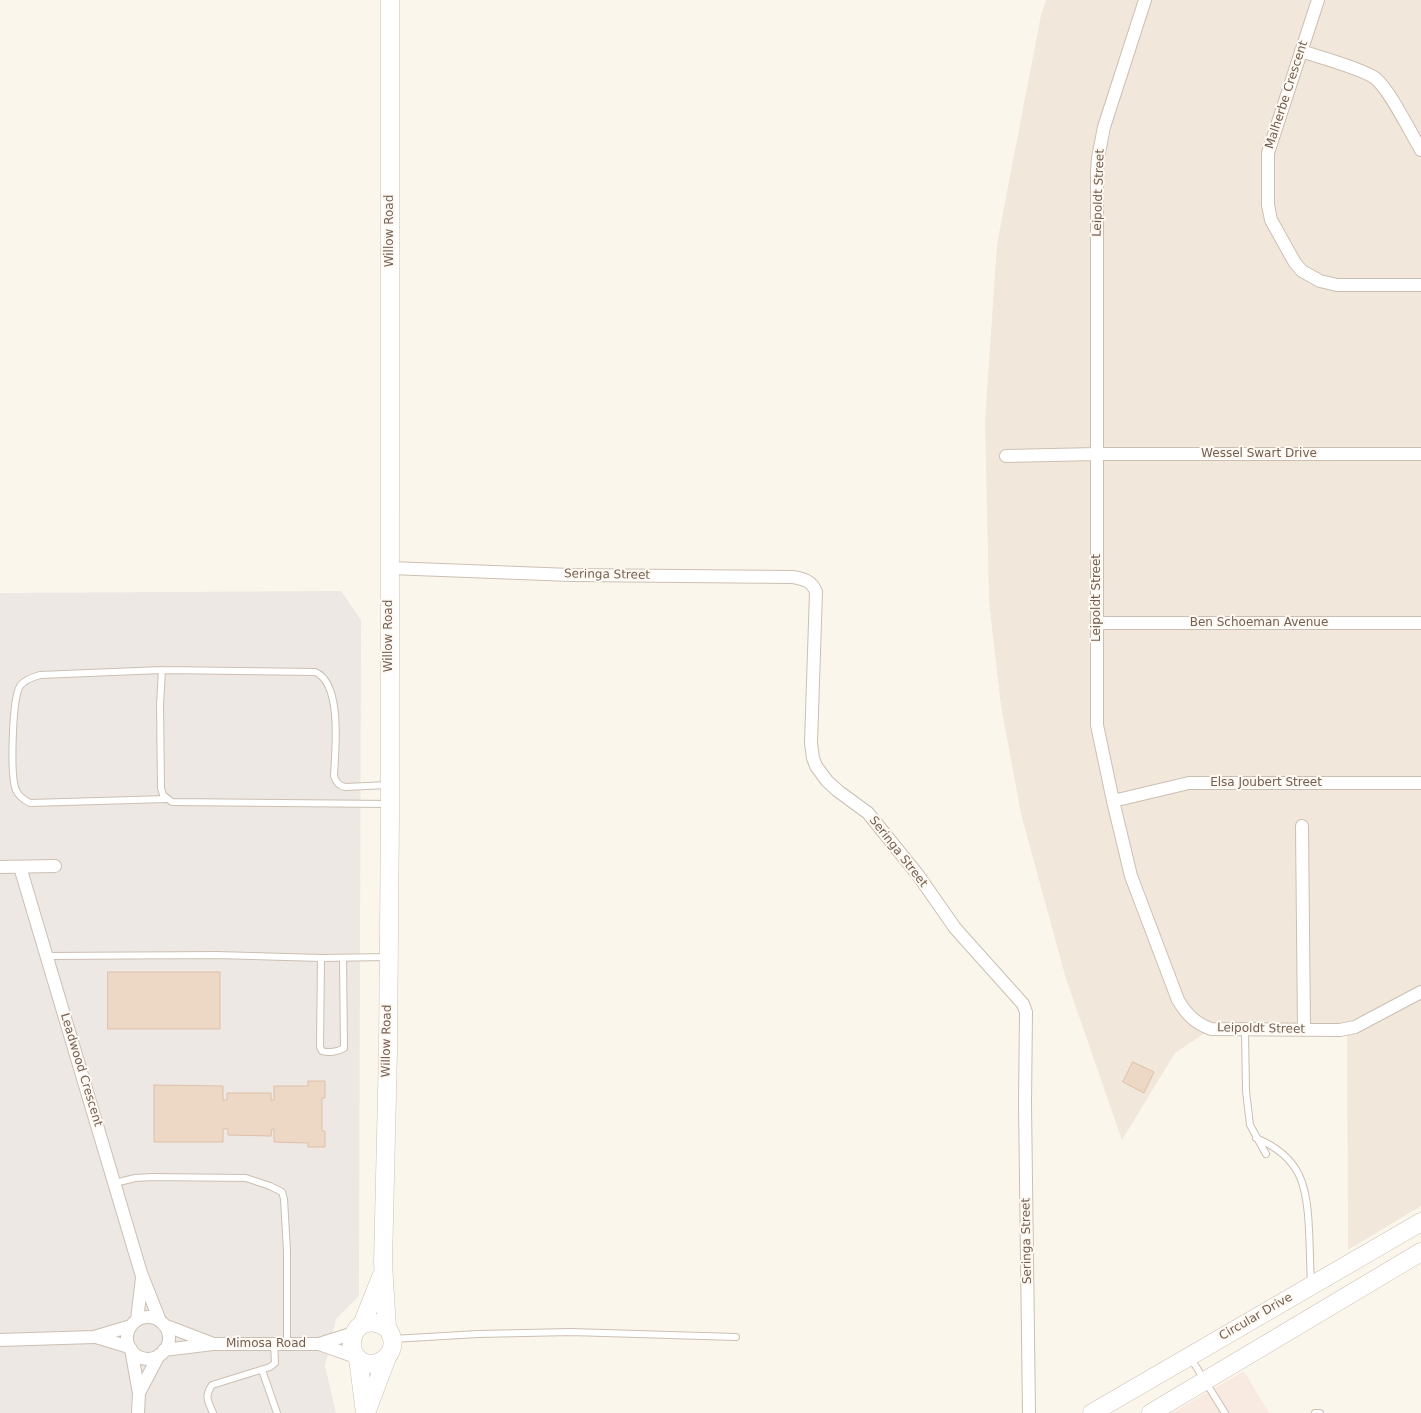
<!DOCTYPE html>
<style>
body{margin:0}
canvas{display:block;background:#fbf6ec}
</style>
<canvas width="1421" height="1413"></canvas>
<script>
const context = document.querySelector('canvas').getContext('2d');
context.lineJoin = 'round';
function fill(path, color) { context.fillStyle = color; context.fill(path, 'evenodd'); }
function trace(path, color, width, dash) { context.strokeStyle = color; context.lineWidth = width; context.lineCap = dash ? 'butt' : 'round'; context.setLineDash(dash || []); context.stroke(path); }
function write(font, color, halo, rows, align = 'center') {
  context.font = font + ' "DejaVu Sans",sans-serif'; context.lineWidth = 4; context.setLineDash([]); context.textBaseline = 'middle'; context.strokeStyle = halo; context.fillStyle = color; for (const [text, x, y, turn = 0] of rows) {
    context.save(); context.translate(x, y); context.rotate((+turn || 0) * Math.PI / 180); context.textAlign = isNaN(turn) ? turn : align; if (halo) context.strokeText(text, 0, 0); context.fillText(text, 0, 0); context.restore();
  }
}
const residential = new Path2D(`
 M1046,0h375v1206l-73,44 -1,-221h-136l-36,24 -53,87 -56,-161 -45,-165 -20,-108 -12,-104 -4,-181 12,-177 44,-229z`);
const commercial = new Path2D(`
 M1244,1371l25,42h-97z`);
const industrial = new Path2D(`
 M341,591l20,29 -2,676 -23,23 -11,47 11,47h-336v-820z`);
const building = new Path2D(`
 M108,972h112v57h-112z
 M1133,1062l21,10 -10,21 -21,-11z
 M308,1081h17v17h-3v33h3v16h-17v-4l-34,-1v-13h-2l-1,7 -43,-1v-6h-5v13h-69v-57l69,1v14h4v-7h44v7h3v-14h34z`);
const lane = new Path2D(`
 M162,670l-2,34 1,84 2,7 9,7 217,2
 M167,799l-137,4c-6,-3 -11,-6 -14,-13 -6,-14 -4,-91 4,-104 4,-6 13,-9 20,-11l122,-5 153,2c28,11 20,80 19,104 2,6 5,10 11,11l43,-2
 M47,956l170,-1 104,3 67,-1
 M321,958l-1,89 2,4c6,2 16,1 22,-3l-1,-90
 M1245,1030l1,61 4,34 16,29
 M1256,1138c45,19 51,47 53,92 1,18 1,36 2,54
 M115,1183l20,-5 17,-1 94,1 24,8 12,6 2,7 3,52v93
 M393,1339l85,-5 93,-2 165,5
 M1190,1357l35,56
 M262,1370l15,43
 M213,1413c-5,-12 -9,-16 -1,-28l58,-18 5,-4 -1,-20
 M1315,1413h5`);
const street = new Path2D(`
 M1145,0l-41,127 -6,31 -1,14v553l16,76 18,75 47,124c9,15 17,23 33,29l129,1 15,-3 66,-35
 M1318,0l-50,153v52l3,15 24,43 7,8 18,10 17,4h84
 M1301,51c18,6 60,17 74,27 15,12 35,54 46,72
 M1006,456l91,-2h324
 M390,568l181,7 222,2c11,2 19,4 23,15l-5,151 2,15 3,8 11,15 11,10 30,22 50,62 37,53 68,76 3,8 -1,91 4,310
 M1097,623h324
 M1113,801l76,-18h232
 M1302,826l2,204
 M0,867l55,-1
 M20,867l121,406 19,48
 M127 1338a21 21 0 1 1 42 0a21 21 0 1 1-42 0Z
 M137,1320l5,-42
 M164,1325l47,18
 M96,1337l33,10
 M0,1340l94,-3 37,-11
 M319,1344l35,-11
 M131,1349l8,44 -1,20
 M164,1350l49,-6h106l37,13
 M139,1393l20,-38`);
const secondary = new Path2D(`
 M362,1325l19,-48
 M387,1328c-11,-8 -27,-8 -33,6 -3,7 -3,13 0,19 13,25 53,2 33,-25l-4,-65 5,-212 2,-237v-814
 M358,1358l7,55
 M366,1413l21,-56
 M1092,1413l329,-191
 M1151,1413l270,-161`);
const streetNames = [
 ["Malherbe Crescent",1287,95,-72],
 ["Leipoldt Street",1099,193,-88],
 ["Willow Road",390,231,-90],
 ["Wessel Swart Drive",1259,454],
 ["Seringa Street",607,575,1],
 ["Leipoldt Street",1097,598,-90],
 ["Ben Schoeman Avenue",1259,623],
 ["Willow Road",389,636,-90],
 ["Elsa Joubert Street",1266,783],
 ["Seringa Street",898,852,52],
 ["Leipoldt Street",1261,1029,1],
 ["Willow Road",387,1041,-89],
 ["Leadwood Crescent",81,1070,73],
 ["Seringa Street",1027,1241,-91],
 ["Circular Drive",1256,1317,-30],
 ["Mimosa Road",266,1344]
];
fill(residential, '#f1e8db');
fill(commercial, '#f9eae1');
fill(industrial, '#ede8e4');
fill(building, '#edd8c6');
trace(building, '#dec0a9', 1);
trace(lane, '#ccbfb2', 8);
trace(street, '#ccbfb2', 14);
trace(secondary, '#cebfb0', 19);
trace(lane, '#fff', 6);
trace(street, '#fff', 12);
trace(secondary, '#fff', 18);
write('12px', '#735f51', '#fdf9f2', streetNames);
</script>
